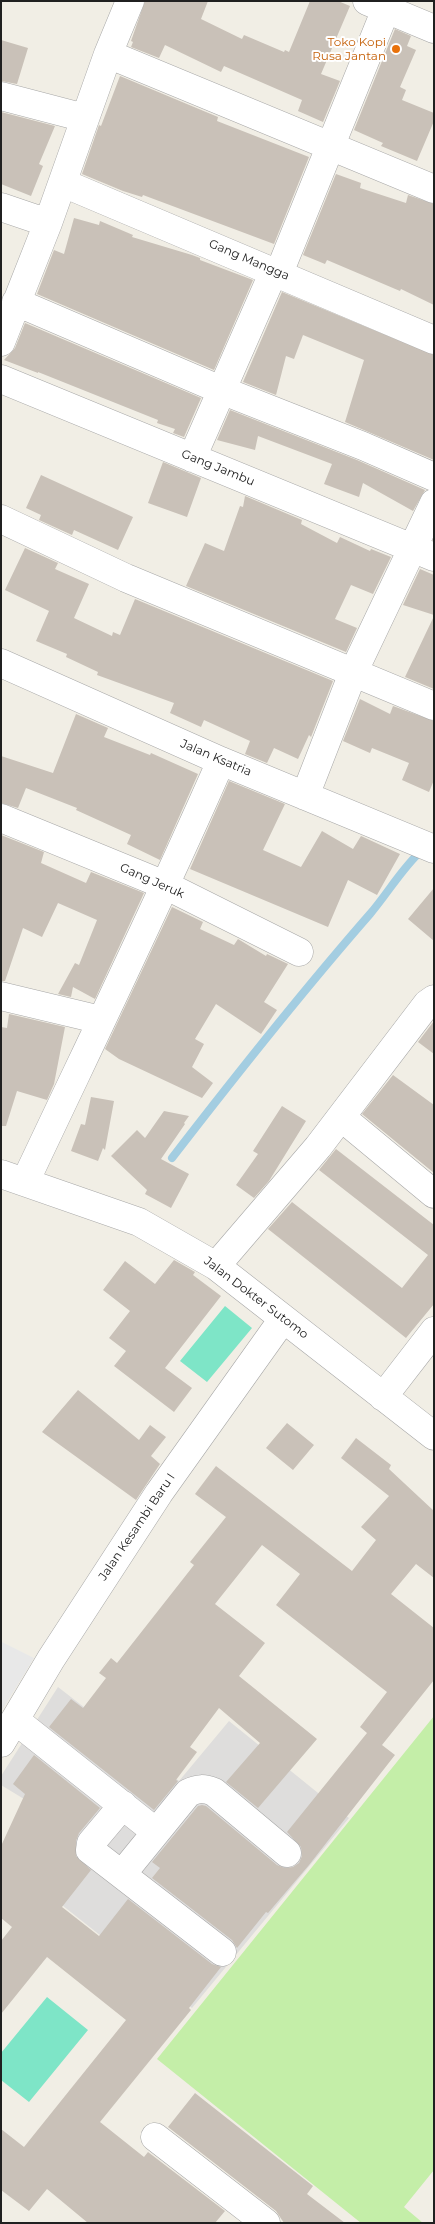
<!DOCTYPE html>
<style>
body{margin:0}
#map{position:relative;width:435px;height:2224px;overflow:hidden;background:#f1eee5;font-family:Montserrat,sans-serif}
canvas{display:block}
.frame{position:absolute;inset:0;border:2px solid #202020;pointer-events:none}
</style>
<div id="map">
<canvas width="435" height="2224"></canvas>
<div class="frame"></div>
</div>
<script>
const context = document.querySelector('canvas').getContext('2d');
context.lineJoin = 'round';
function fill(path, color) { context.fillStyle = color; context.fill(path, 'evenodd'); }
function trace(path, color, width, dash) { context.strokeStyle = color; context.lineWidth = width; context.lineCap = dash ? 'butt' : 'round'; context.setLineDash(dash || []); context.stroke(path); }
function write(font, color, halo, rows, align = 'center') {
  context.font = font + ' Montserrat,sans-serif'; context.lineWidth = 4; context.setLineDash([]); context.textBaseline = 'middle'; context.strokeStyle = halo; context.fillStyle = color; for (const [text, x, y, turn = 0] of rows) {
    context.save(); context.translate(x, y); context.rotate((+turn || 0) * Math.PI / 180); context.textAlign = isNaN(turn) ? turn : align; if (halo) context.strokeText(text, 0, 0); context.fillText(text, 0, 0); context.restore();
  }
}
const residential = new Path2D(`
 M58,1687l121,94 50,-60 120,97 -157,190 -149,-118 -1,-80 -41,-25v-9z`);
const grass = new Path2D(`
 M434,1716v454l-30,37 19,16h-62l-204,-164z`);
const pitch = new Path2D(`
 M225,1306l27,22 -45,54 -27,-21z
 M47,1997l41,33 -59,72 -28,-22v-27z`);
const parking = new Path2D(`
 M2,1642l32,16 -33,54v-69z`);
const stream = new Path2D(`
 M172,1158c64,-83 129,-165 198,-244 18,-21 32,-46 53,-65`);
const building = new Path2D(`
 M145,1h63l-7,18 41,20 2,-4 40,17 1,-2 4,2 21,-51h28l12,5 -29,68 19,7 -17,41 -25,-11 4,-11 -78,-34 -3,6 -56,-27 -6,13 -28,-11 2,-5 -2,-1z
 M395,29l16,7 -4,10 9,4 -16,37 6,3 -4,10 32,13v8l-17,40 -36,-15 2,-3 -29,-13z
 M1,40l27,8 -11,36 -16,-3z
 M120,76l98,41 -1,4 92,36 -35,87 -131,-49 -1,2 -19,-6 -41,-17 17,-49 2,1z
 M1,112l54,14 -16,38 4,2 -12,30 -30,-12z
 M336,174l25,9 -1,5 46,15 2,-8 26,9v101l-33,-16 -1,2 -73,-31 -2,4 -22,-9z
 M74,218l25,7 1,-4 33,14 -1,2 60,18 8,3v2l53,20 -39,90 -177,-76 17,-44 10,4z
 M282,292l152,63v105l-89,-38 19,-62 -61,-25 -9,24 -8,-3 -10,39 -33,-13z
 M25,323l176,75 -17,39 -11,-4 2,-4 -18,-6 1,-3 -120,-48v1l-34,-13 11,-12z
 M230,410l127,50 68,30 -12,21 -50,-28 -4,14 -35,-13 8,-20 -74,-28 -3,14 -38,-10z
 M163,462l38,16 -14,39 -39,-14z
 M41,475l92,42 -15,33 -44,-20 -2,5 -33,-15 2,-5 -15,-7z
 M245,496l57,24 -1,4 36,19 3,-6 30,14 1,-2 20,8 -18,37 -22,-9 -16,34 22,9 -11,24 -160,-66 19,-43 19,8 16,-45 3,1z
 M25,548l33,15 -3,6 34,15 -15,34 38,18 1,-4 7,3 15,-36 198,82 -22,56 -2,-2 -11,24 -24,-11 -7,15 -22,-9 5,-13 -46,-21 -3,7 -31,-14 4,-10 -77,-28 1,-3 -32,-15 1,-3 -31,-13 13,-30 -44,-21z
 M420,569l14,6v40l-31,-10z
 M434,616v73l-29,-12z
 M360,699l30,15 3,-8 41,15v59l-5,12 -27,-12 7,-17 -37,-15 -2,5 -27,-12z
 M76,714l32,14 -4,9 46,18 1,-2 47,21 -38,86 -33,-16 4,-9 -55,-25 1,-2 -51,-20 -8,20 -17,-5v-47l52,17z
 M229,781l56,23 -22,46 38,17 21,-36 31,18 8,-13 39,18 -23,41 -29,-15 -20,47 -138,-58z
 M1,835l43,17 -3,11 45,20 5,-11 53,21 -49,106 -22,-12 -2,10 -13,-3 17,-31 4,2 18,-45 -39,-17 -16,34 -19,-9 -18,53h-4z
 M434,888v53l-26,-22z
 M172,907l31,15 -3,7 34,16 4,-6 28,17 1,-2 21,10 -24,38 13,8 -16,24 -45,-30 -21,35 9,5 -12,23 21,16 -11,15 -83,-39 -14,-10z
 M9,1014l56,13 -11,57 -7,16 -30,-9 -11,35h-5v-99l6,1z
 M434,1021v33l-16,-12z
 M393,1075l41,30v68l-72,-59z
 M91,1097l23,4 -9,49 -2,-2 -5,13 -27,-10 10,-27 4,1z
 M282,1106l24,15 -37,60 -15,17 -18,-13 22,-31 -5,-3z
 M164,1111l25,5 -5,7 1,1 -24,35 28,15 -18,34 -26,-14 2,-4 -36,-34 26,-26 8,8z
 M336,1149l98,76v79l-28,34 -138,-109 24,-27 110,86 26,-33 -109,-85z
 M174,1260l21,12 -2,3 28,21 -56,72 27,20 -18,24 -60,-46 12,-15 -17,-13 21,-27 -27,-21 22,-29 30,23z
 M78,1390l61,50 11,-15 16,12 -15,19 9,8 -24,36 -94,-68z
 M287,1423l27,22 -21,25 -27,-22z
 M356,1438l35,27 -2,4 45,42v67l-18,-14 -25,30 43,34v52l-52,65 13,10 -86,110 -41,48 -2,-1 -29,36 -5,-8 -80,-62 8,-10 -8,-6 46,-56 4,-1 4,1 71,59 8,3 8,-1 6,-4 3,-7 -1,-9 -14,-15 80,-99 -7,-6 27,-35 -111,-87 24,-31 -38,-29 -47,59 50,39 -26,33 78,63 -59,69 -32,-26 34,-39 -41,-35 -29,39 7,5 -21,28 2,1 -24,29 -105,-83 22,-28 12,9 23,-30 -7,-5 12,-15 6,5 77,-98 -4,-3 36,-45 -31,-23 21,-28 136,105 24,-31 -15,-13 28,-31 -48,-38z
 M34,1755l66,53 -21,25 -3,8v15l15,14 -29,37 37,29 29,-37 84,65 9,3 -32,41 2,2 -91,112 44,35 4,-5 77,59 -10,12h-127l-41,-34 -18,22 -28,-21v-61l23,18 102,-127 -79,-63 -46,57v-73l11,-14 -11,-9v-72l24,-52 -12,-10z
 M195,2093l118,93 -6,8 38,29h-61l-8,-12 -108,-84z`);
const minor = new Path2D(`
 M367,1l67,28
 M108,54l326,135
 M1,96l84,22
 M63,183l371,157
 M1,207l47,16
 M279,273l107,-264
 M16,302l205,88 142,56 71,31
 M1,342l47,-119 60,-169 22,-53
 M1,379l433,178
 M192,458l82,-187
 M1,519l125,59 308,128
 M1,663l220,98 213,88
 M305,796l48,-123 81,-170
 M1,818l166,68 132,66
 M1,996l100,24
 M341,1117l93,77
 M1,1174l138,48 77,44 218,170
 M25,1182c66,-140 134,-279 196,-421
 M216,1266l102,-119 109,-143 7,-5
 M383,1397l51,-66
 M15,1720l141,112
 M1,1743l50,-84 108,-166 124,-174
 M123,1805l-32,38 -1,7 132,102
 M122,1874l66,-81c10,-5 16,-5 26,-1l73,61
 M155,2137l111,86`);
const markers = [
 [396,49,5,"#e8710a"]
];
const foodNames = [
 ["Toko Kopi",386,42],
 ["Rusa Jantan",386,56]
];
const streetNames = [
 ["Gang Mangga",249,260,23],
 ["Gang Jambu",218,468,22],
 ["Jalan Ksatria",216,758,23],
 ["Gang Jeruk",152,881,24],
 ["Jalan Dokter Sutomo",256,1298,37],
 ["Jalan Kesambi Baru I",137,1527,-56]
];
fill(residential, '#dedddc');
fill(grass, '#c4eea8');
fill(pitch, '#7ee5c7');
fill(parking, '#e8e8e8');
trace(stream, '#a3cde1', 8);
fill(building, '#c9c1b8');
trace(minor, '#a7a7a7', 29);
trace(minor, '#fff', 28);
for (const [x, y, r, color] of markers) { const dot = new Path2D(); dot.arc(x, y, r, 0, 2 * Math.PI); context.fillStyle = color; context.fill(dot); trace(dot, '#fff', 2); }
write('12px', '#c56008', '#fff', foodNames, 'right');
write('12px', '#202020', '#fff', streetNames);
</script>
